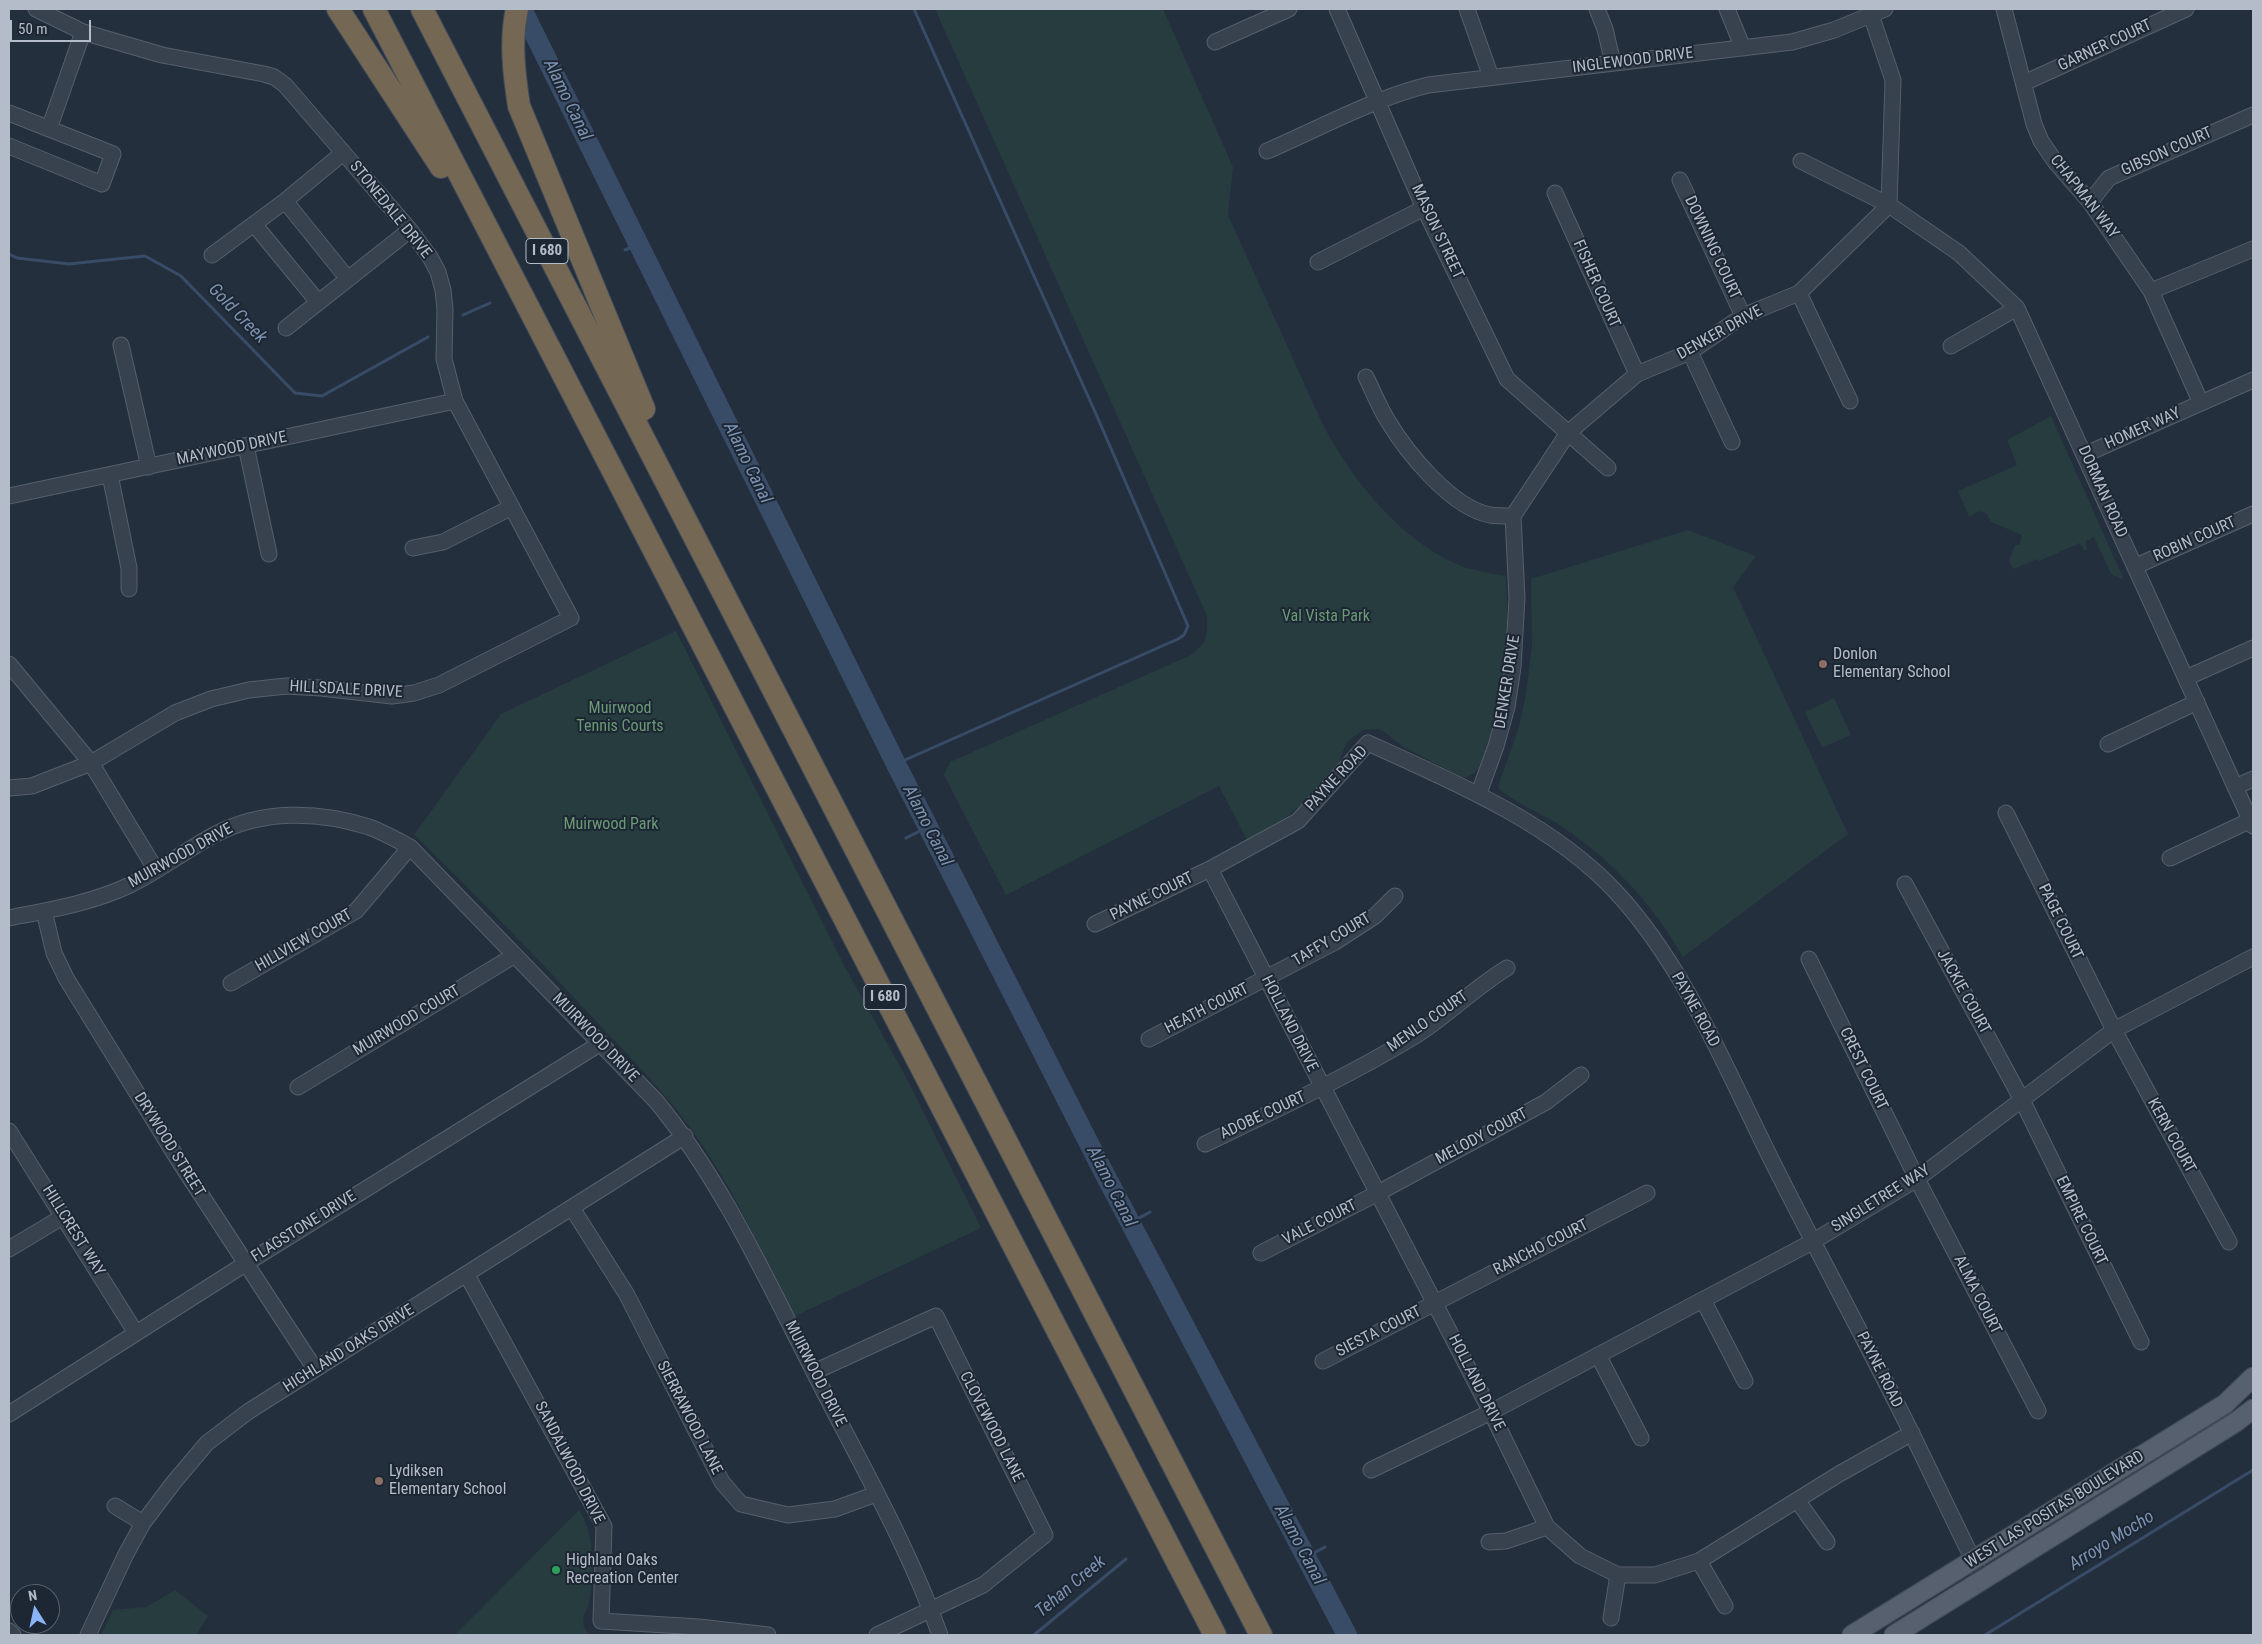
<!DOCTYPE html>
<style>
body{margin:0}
#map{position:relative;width:2262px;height:1644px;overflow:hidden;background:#242f3e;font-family:"Roboto Condensed",sans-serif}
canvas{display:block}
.frame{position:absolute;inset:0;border:10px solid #b4bcc9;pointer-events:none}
.north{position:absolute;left:10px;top:1584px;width:50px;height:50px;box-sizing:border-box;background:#1d2633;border:1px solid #59626f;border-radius:50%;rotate:350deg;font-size:14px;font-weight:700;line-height:20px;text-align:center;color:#b4bcc9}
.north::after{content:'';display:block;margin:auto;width:18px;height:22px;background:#8ab4f8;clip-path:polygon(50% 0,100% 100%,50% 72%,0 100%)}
.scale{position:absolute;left:10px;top:20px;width:81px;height:22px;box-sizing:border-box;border:2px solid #b4bcc9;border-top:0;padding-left:6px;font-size:15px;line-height:18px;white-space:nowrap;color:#b4bcc9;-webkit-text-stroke:4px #1d2633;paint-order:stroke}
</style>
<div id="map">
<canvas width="2262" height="1644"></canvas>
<div class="frame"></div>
<div class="north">N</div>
<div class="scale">50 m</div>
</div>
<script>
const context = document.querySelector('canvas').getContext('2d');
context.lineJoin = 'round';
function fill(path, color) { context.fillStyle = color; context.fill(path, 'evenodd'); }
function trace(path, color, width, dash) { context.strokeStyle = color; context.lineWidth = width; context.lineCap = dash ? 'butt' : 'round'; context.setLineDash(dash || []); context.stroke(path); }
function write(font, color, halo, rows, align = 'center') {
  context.font = font + ' "Roboto Condensed",sans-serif'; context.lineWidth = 4; context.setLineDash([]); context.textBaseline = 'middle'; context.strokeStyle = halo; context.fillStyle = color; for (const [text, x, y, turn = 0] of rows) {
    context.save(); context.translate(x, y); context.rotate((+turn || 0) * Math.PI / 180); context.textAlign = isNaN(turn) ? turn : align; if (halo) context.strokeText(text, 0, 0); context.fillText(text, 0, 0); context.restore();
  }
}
const green = new Path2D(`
 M935,9h228l70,158 -5,48 94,208c31,58 77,117 139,143 13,5 30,7 45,10 3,56 1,112 -18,166 -3,10 -6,22 -13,31l-9,4h-5l-57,-30 -20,-15 -6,-3 -15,1 -16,12 -10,24 -30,34 -22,18 -38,22 -28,-54 -213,109 -62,-120 6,-13 241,-107c17,-13 16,-19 16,-39z
 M2051,416l73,164 -13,-6 -17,-37 -8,4 1,9h-3l-4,-7 -41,18 -1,-2 -25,10 -4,-8 6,-16h4l3,-10 -31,-13 -5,-9 -5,-2 -12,5 -11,-25 59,-26 -10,-25z
 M1688,530l68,26 -23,31 115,247 -165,123c-32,-56 -74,-100 -128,-135 -11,-7 -54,-26 -57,-36l21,-59 7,-33 6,-47 -1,-68z
 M676,631l169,336 63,114 73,147 -188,89c-27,-55 -52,-113 -86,-165 -30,-48 -72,-89 -110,-130 -60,-64 -120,-127 -183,-187l87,-121z
 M1834,698l17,37 -29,13 -17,-36z
 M579,1510c16,24 16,65 10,93 -1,6 -6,12 -6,18 0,6 3,10 7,14h-135z
 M175,1590l33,26 -12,19h-95l12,-25 33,-3z`);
const stream = new Path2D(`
 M625,250l14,-6
 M9,254l8,4 52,6 76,-8 36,20 114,117 27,3 106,-59
 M463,315l27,-12
 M896,764l282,-125 6,-4 4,-9 -92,-212 -182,-405
 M906,838l22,-11
 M1130,1223l20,-11
 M1306,1557l19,-10
 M1034,1635l92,-76
 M1985,1635l268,-165`);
const river = new Path2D(`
 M522,9l374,755 205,403 246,468`);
const minor = new Path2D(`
 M1337,9l87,199 83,171 101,89
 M1467,9l24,68
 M1597,9l8,20 8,34
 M1727,9l16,39
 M2004,9l30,115 7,17 15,22 34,39 61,89 50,112
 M1215,42l74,-33
 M2024,83l162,-74
 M9,113l104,41 -11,30 -93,-38
 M49,129l34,-97
 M1267,151c53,-23 105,-52 161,-66l364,-43 42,-12 51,-21
 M1801,161l88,44 70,48 58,55 236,518
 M1680,180l63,136
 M1555,193l82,181
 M285,201l63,78
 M2090,202l19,-24 144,-63
 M254,224l64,78
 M212,255l73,-54 58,-48
 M1318,262l106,-54
 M2151,291l102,-42
 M1799,293l51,108
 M286,328l124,-98
 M121,345l28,122
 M1951,346l66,-38
 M1690,352l42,90
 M1366,377c7,14 13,30 22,44 19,32 64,87 102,94 8,1 16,1 23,1
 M246,446l23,108
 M2086,454l167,-74
 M110,475l19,93v21
 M9,496l446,-95
 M413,548l30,-6 69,-35
 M2136,566l117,-52
 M9,664l82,99 65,107
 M2186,678l67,-30
 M2108,744l89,-42
 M2235,787l18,-8
 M9,788l23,-2 59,-23 84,-50 36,-14 38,-9 37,-4 35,2 71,8 22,-3 25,-8 132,-67 -116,-217 -11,-42 1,-50 -2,-19 -5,-18 -8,-15 -20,-27 -125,-145 -11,-8 -10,-3 -102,-19 -79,-23 -47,-23
 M1479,793l17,-47 11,-39 6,-40 4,-69 -4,-82 55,-83 69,-59 53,-22 53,-36 56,-23 90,-88 4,-125 -24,-71
 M2006,813l108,217 115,212
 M2170,858l81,-38
 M1210,869l281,543 56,115 33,29 38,19h37l44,-14 140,-87 73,-41
 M1905,884l117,216 119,242
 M44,911l10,42 12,25 113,183 136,208
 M9,918c40,-8 83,-15 121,-33 29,-14 56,-35 84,-50 48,-26 105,-24 155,-8 14,5 28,13 41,20l246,254c67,81 112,182 160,275 43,85 92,169 124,259
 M1095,924l115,-55 88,-48 70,-78c84,38 184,80 248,149 69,74 111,179 156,269 46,92 95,182 140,273 24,49 47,98 71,146
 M1809,959l108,220 121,232
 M231,983l125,-72 54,-64
 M1149,1039l186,-97 40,-26 20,-20
 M298,1087l217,-132
 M9,1131l127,202
 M1205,1144c71,-34 142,-67 210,-108 32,-20 59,-48 92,-68
 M572,1208l55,87 95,187 19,22 47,11 47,-6 41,-15
 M9,1249l55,-33
 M1261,1253l117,-60 168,-91 35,-27
 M467,1275l137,251 -3,95 98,6 69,8
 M1703,1300l42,81
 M1598,1355l43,83
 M1323,1361l324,-168
 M814,1372l122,-56 109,219 -62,50 -106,50
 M9,1414l236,-150 356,-221
 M1371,1470l120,-58 321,-170 105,-63 197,-149 139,-73
 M1797,1500l30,42
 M115,1506l28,17
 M1489,1542l17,-1 41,-14
 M1699,1561l26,45
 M1611,1618l7,-43
 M9,1631l4,4
 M88,1635l38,-81 17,-31 31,-41 33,-39 42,-32 436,-275`);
const major = new Path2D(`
 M1852,1635l373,-231 28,-27
 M1894,1635l342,-213 17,-13`);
const highway = new Path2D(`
 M338,9l103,158
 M374,9l841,1626
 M422,9l839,1626
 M517,9c-7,31 -3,65 2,97l125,303`);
const markers = [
 [1823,664,5,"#8d6e63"],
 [379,1481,5,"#8d6e63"],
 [556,1570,5,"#2e9e5b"]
];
const shields = [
 [547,251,42],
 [885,997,42]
];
const shieldNames = [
 ["I 680",547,251],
 ["I 680",885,997]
];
const streetNames = [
 ["GARNER COURT",2105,46,-25],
 ["INGLEWOOD DRIVE",1633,61,-7],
 ["GIBSON COURT",2167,152,-24],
 ["CHAPMAN WAY",2084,197,52],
 ["STONEDALE DRIVE",390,210,51],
 ["MASON STREET",1437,232,65],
 ["DOWNING COURT",1712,248,65],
 ["FISHER COURT",1596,284,66],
 ["DENKER DRIVE",1720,333,-29],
 ["HOMER WAY",2143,429,-24],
 ["MAYWOOD DRIVE",232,449,-12],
 ["DORMAN ROAD",2102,492,66],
 ["ROBIN COURT",2195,540,-24],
 ["DENKER DRIVE",1508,682,-81],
 ["HILLSDALE DRIVE",346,690,3],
 ["PAYNE ROAD",1337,779,-47],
 ["MUIRWOOD DRIVE",181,856,-29],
 ["PAYNE COURT",1152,897,-26],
 ["PAGE COURT",2060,922,64],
 ["TAFFY COURT",1332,940,-31],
 ["HILLVIEW COURT",304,941,-30],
 ["JACKIE COURT",1963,992,61],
 ["HEATH COURT",1207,1009,-27],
 ["PAYNE ROAD",1695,1010,61],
 ["MUIRWOOD COURT",407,1021,-31],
 ["MENLO COURT",1428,1022,-35],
 ["HOLLAND DRIVE",1289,1024,63],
 ["MUIRWOOD DRIVE",595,1038,46],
 ["CREST COURT",1863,1069,64],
 ["ADOBE COURT",1263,1116,-25],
 ["KERN COURT",2171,1136,61],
 ["MELODY COURT",1482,1137,-28],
 ["DRYWOOD STREET",169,1145,58],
 ["SINGLETREE WAY",1881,1199,-32],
 ["EMPIRE COURT",2081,1221,64],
 ["VALE COURT",1320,1223,-27],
 ["FLAGSTONE DRIVE",304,1227,-32],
 ["HILLCREST WAY",73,1231,58],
 ["RANCHO COURT",1541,1248,-27],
 ["ALMA COURT",1977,1295,63],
 ["SIESTA COURT",1379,1332,-27],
 ["HIGHLAND OAKS DRIVE",349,1349,-32],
 ["PAYNE ROAD",1879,1370,63],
 ["MUIRWOOD DRIVE",815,1374,63],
 ["HOLLAND DRIVE",1476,1383,63],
 ["SIERRAWOOD LANE",689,1418,63],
 ["CLOVEWOOD LANE",991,1427,63],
 ["SANDALWOOD DRIVE",569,1463,63],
 ["WEST LAS POSITAS BOULEVARD",2055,1510,-32]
];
const parkNames = [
 ["Val Vista Park",1326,617],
 ["Muirwood",620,709],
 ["Tennis Courts",620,727],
 ["Muirwood Park",611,825]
];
const poiNames = [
 ["Donlon",1833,655],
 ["Elementary School",1833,673],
 ["Lydiksen",389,1472],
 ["Elementary School",389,1490],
 ["Highland Oaks",566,1561],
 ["Recreation Center",566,1579]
];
const waterNames = [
 ["Alamo Canal",567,100,64],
 ["Gold Creek",237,314,46],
 ["Alamo Canal",747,463,64],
 ["Alamo Canal",927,826,63],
 ["Alamo Canal",1111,1187,63],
 ["Arroyo Mocho",2112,1541,-32],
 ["Alamo Canal",1299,1545,62],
 ["Tehan Creek",1071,1587,-40]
];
fill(green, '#263c3f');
trace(stream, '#394c67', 3);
trace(river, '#394c67', 20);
trace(minor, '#565f6c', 17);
trace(major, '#414a57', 21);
trace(highway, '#434c59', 24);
trace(minor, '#38414e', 15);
trace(major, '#56606e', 19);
trace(highway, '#746855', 22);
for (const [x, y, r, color] of markers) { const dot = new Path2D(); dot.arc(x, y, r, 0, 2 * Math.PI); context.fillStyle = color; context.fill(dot); trace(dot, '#1d2633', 2); }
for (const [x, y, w] of shields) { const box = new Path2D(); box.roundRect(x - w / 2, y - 12.5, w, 25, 4); context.fillStyle = '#1d2633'; context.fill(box); trace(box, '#b4bcc9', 1); }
write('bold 15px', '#b4bcc9', null, shieldNames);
write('16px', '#b4bcc9', '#1d2633', streetNames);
write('16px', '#6b9a76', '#1d2633', parkNames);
write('16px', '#b4bcc9', '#1d2633', poiNames, 'left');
write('italic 18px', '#7c92b1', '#1d2633', waterNames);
</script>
